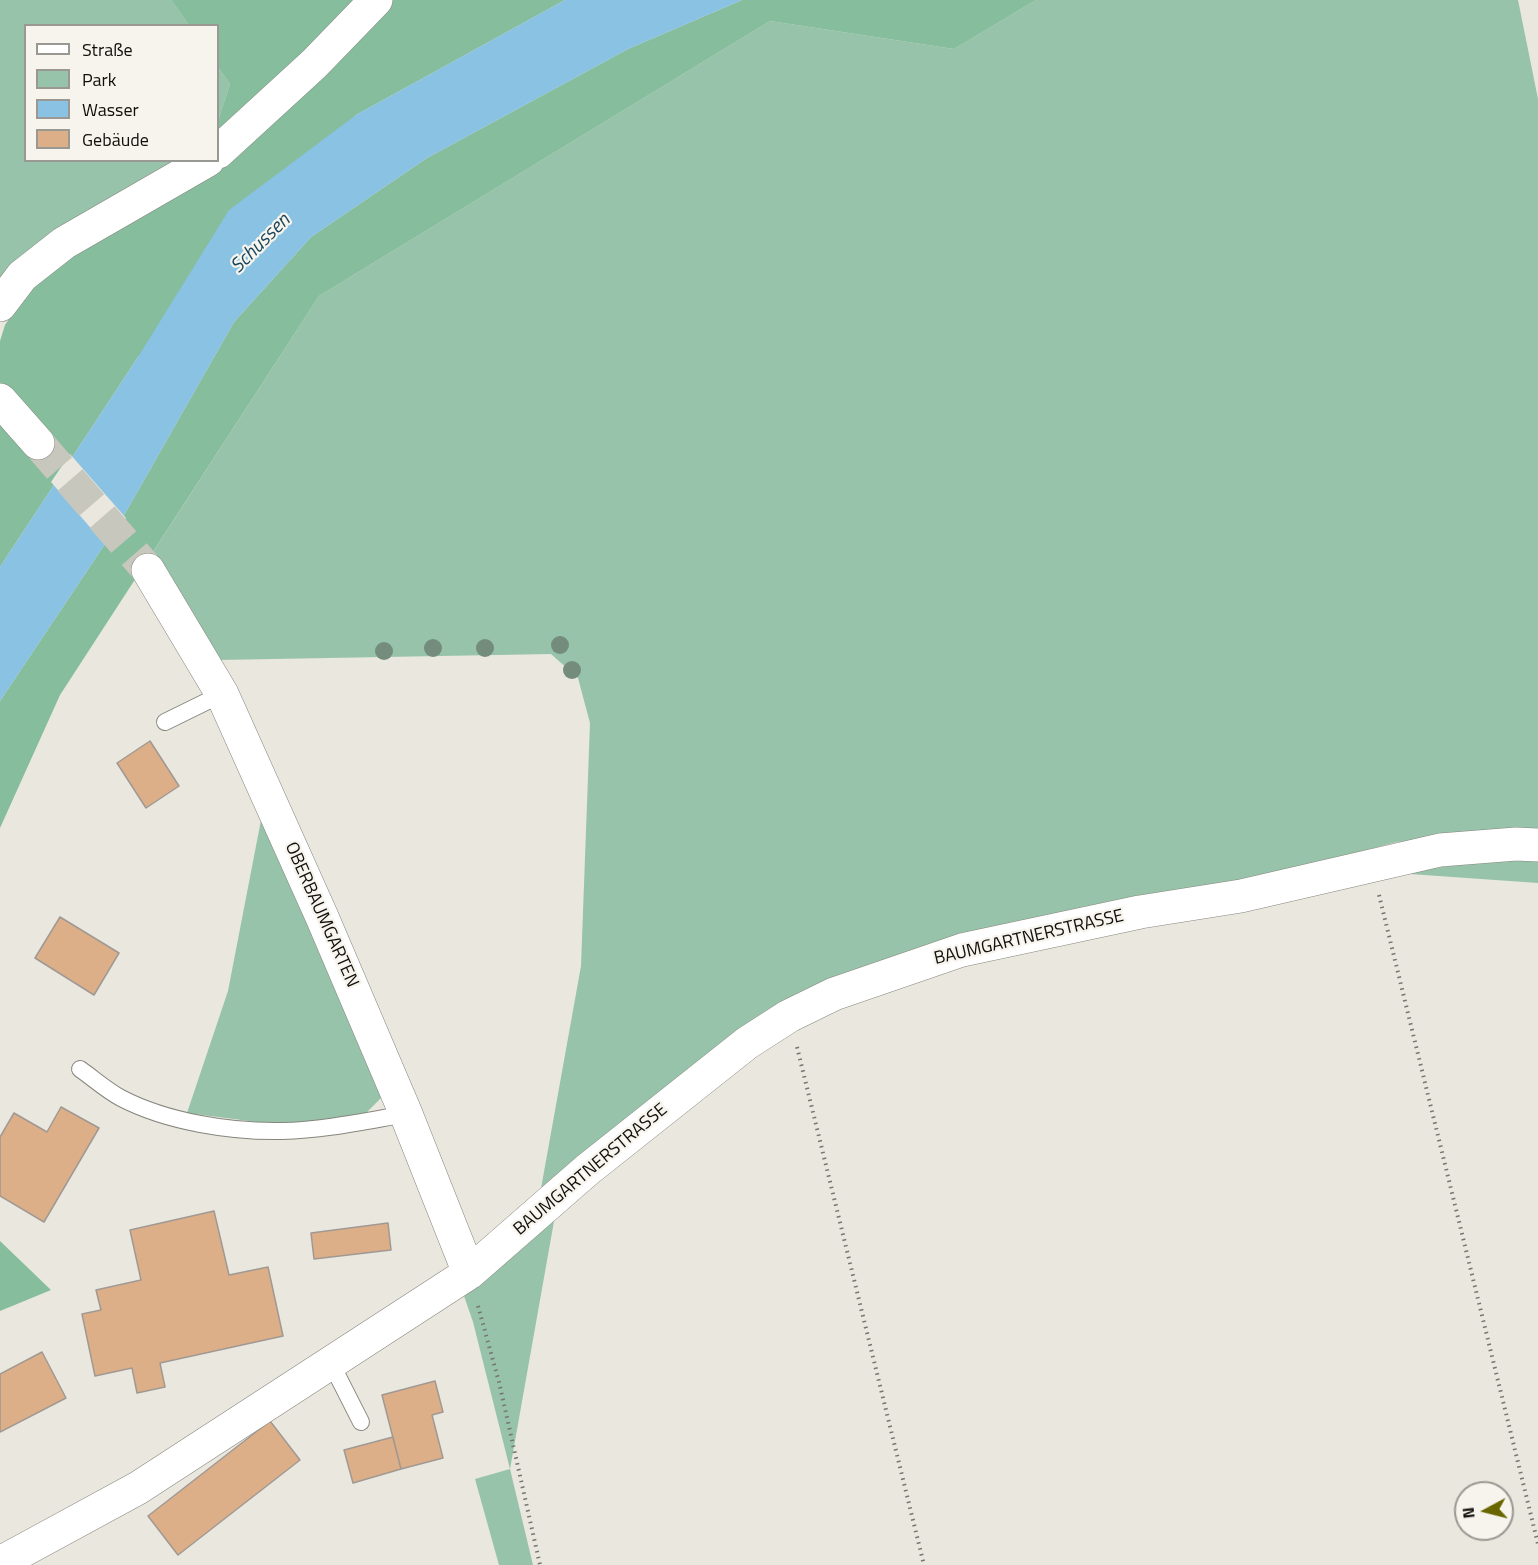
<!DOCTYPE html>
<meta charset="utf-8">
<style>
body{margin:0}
#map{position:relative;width:1538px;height:1565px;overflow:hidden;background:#e9e7de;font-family:"Titillium Web",sans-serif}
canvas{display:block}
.legend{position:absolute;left:24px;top:24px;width:195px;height:138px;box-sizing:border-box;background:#f6f4ec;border:2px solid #9a9892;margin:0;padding:8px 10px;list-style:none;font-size:18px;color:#100f0c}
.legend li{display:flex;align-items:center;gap:12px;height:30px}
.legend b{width:30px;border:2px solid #9a9892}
.north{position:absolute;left:1454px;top:1481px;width:60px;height:60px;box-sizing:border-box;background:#f6f4ec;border:2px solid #9a9892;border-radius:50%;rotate:263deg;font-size:16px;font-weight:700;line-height:24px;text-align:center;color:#100f0c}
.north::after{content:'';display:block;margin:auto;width:21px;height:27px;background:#696600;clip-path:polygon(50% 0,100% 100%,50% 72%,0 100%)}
</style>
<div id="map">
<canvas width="1538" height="1565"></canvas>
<ul class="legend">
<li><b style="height:8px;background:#fff"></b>Straße</li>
<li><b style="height:16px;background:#96c3a9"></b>Park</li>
<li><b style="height:16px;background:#89c2e3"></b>Wasser</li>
<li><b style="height:16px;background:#ddaf88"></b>Gebäude</li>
</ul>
<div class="north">N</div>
</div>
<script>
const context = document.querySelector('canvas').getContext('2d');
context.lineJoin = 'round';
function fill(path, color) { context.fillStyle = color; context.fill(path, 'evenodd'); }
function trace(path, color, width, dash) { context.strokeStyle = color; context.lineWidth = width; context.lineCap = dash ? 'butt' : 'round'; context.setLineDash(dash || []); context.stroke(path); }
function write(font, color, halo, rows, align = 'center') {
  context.font = font + ' "Titillium Web",sans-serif'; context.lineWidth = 4.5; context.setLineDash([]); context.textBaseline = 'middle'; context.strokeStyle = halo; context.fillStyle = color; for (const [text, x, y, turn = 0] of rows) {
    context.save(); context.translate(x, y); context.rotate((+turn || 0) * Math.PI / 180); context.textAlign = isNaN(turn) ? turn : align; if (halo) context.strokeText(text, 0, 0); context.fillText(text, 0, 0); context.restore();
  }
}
const green = new Path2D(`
 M0,0h171l18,25 -163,1v134l155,1 -181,127z
 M1036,0h482l20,99v733l-141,10 -154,40 -334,70 -369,242 41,-228 9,-243 -12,-45 -27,-24 -334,6 -64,-108 166,-256 451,-275 184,28z
 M218,67l12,17 -12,37z
 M262,815l123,279 -22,22 -14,4 -76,4 -86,-11 41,-122z
 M1526,856l12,1v26l-142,-10z
 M556,1210l-46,259 23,96h-34l-24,-86 35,-10 -37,-147 -11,-32z`);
const forest = new Path2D(`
 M171,0h394l-209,115 -218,242 -138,210v-226l5,-16 24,-37 44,-35 145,-93v-39l12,-37 -12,-17v-41l-29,-1z
 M742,0h294l-82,49 -184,-28 -451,275 -259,399 -60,133v-127l123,-184 111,-195 77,-85 116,-79 201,-109z
 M0,1241l51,49 -51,21z`);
const water = new Path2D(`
 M565,0h177l-114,49 -201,109 -116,79 -77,85 -111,195 -123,184v-134l138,-210 91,-147 127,-95z`);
const pier = new Path2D(`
 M70,454l56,64 -19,29 -56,-65z`);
const building = new Path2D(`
 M150,741l29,45 -33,22 -29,-45z
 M60,917l59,36 -25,42 -59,-37z
 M61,1107l38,21 -55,94 -44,-26v-59l14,-24 33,19z
 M214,1211l15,64 39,-8 15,69 -123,27 5,24 -28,6 -5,-25 -37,8 -13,-62 19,-4 -5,-20 45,-10 -11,-50z
 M388,1223l3,27 -77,9 -3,-26z
 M42,1352l24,46 -66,34v-58z
 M435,1381l8,31 -11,3 11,43 -42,11 -19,-74z
 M270,1421l30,39 -122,95 -30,-39z
 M393,1437l8,32 -48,14 -9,-33z`);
const streetTunnel = new Path2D(`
 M38,443l110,127`);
const path = new Path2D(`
 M1379,895l159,649
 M797,1047l127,518
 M478,1306l21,76 41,183`);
const lane = new Path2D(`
 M165,722l57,-28
 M80,1069c13,9 26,21 41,29 46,24 110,34 161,33 42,-1 83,-10 124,-17
 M331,1363l30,59`);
const street = new Path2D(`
 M218,152l96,-88 62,-64
 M0,305l22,-29 42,-33 144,-83
 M0,400l38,43
 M148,570l74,124 100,223 84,197 63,159
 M0,1563l138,-75 331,-215 118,-103 160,-127 42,-27 45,-22 128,-44 178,-38 101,-16 199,-46 76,-6 22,1`);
const trees = [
 [560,645],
 [433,648],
 [485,648],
 [384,651],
 [572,670]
];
const streetNames = [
 ["OBERBAUMGARTEN",321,915,66],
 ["BAUMGARTNERSTRASSE",1029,938,-13],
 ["BAUMGARTNERSTRASSE",591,1170,-40]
];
const waterNames = [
 ["Schussen",261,244,-45]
];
fill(green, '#96c3a9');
fill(forest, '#85bd9d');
fill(water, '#89c2e3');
fill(pier, '#e9e7de');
fill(building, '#ddaf88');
trace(building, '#a09993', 1.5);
trace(streetTunnel, '#c8c7be', 33, [33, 16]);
trace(lane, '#87867e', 18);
trace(street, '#87867e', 34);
trace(path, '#787671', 4, [1.5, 4.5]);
trace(lane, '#fff', 16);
trace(street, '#fff', 33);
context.fillStyle = '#748c7c';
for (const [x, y] of trees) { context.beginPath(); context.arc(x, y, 9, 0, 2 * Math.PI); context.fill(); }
write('18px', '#100f0c', '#f6f4ec', streetNames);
write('italic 20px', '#17445c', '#f6f4ec', waterNames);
</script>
